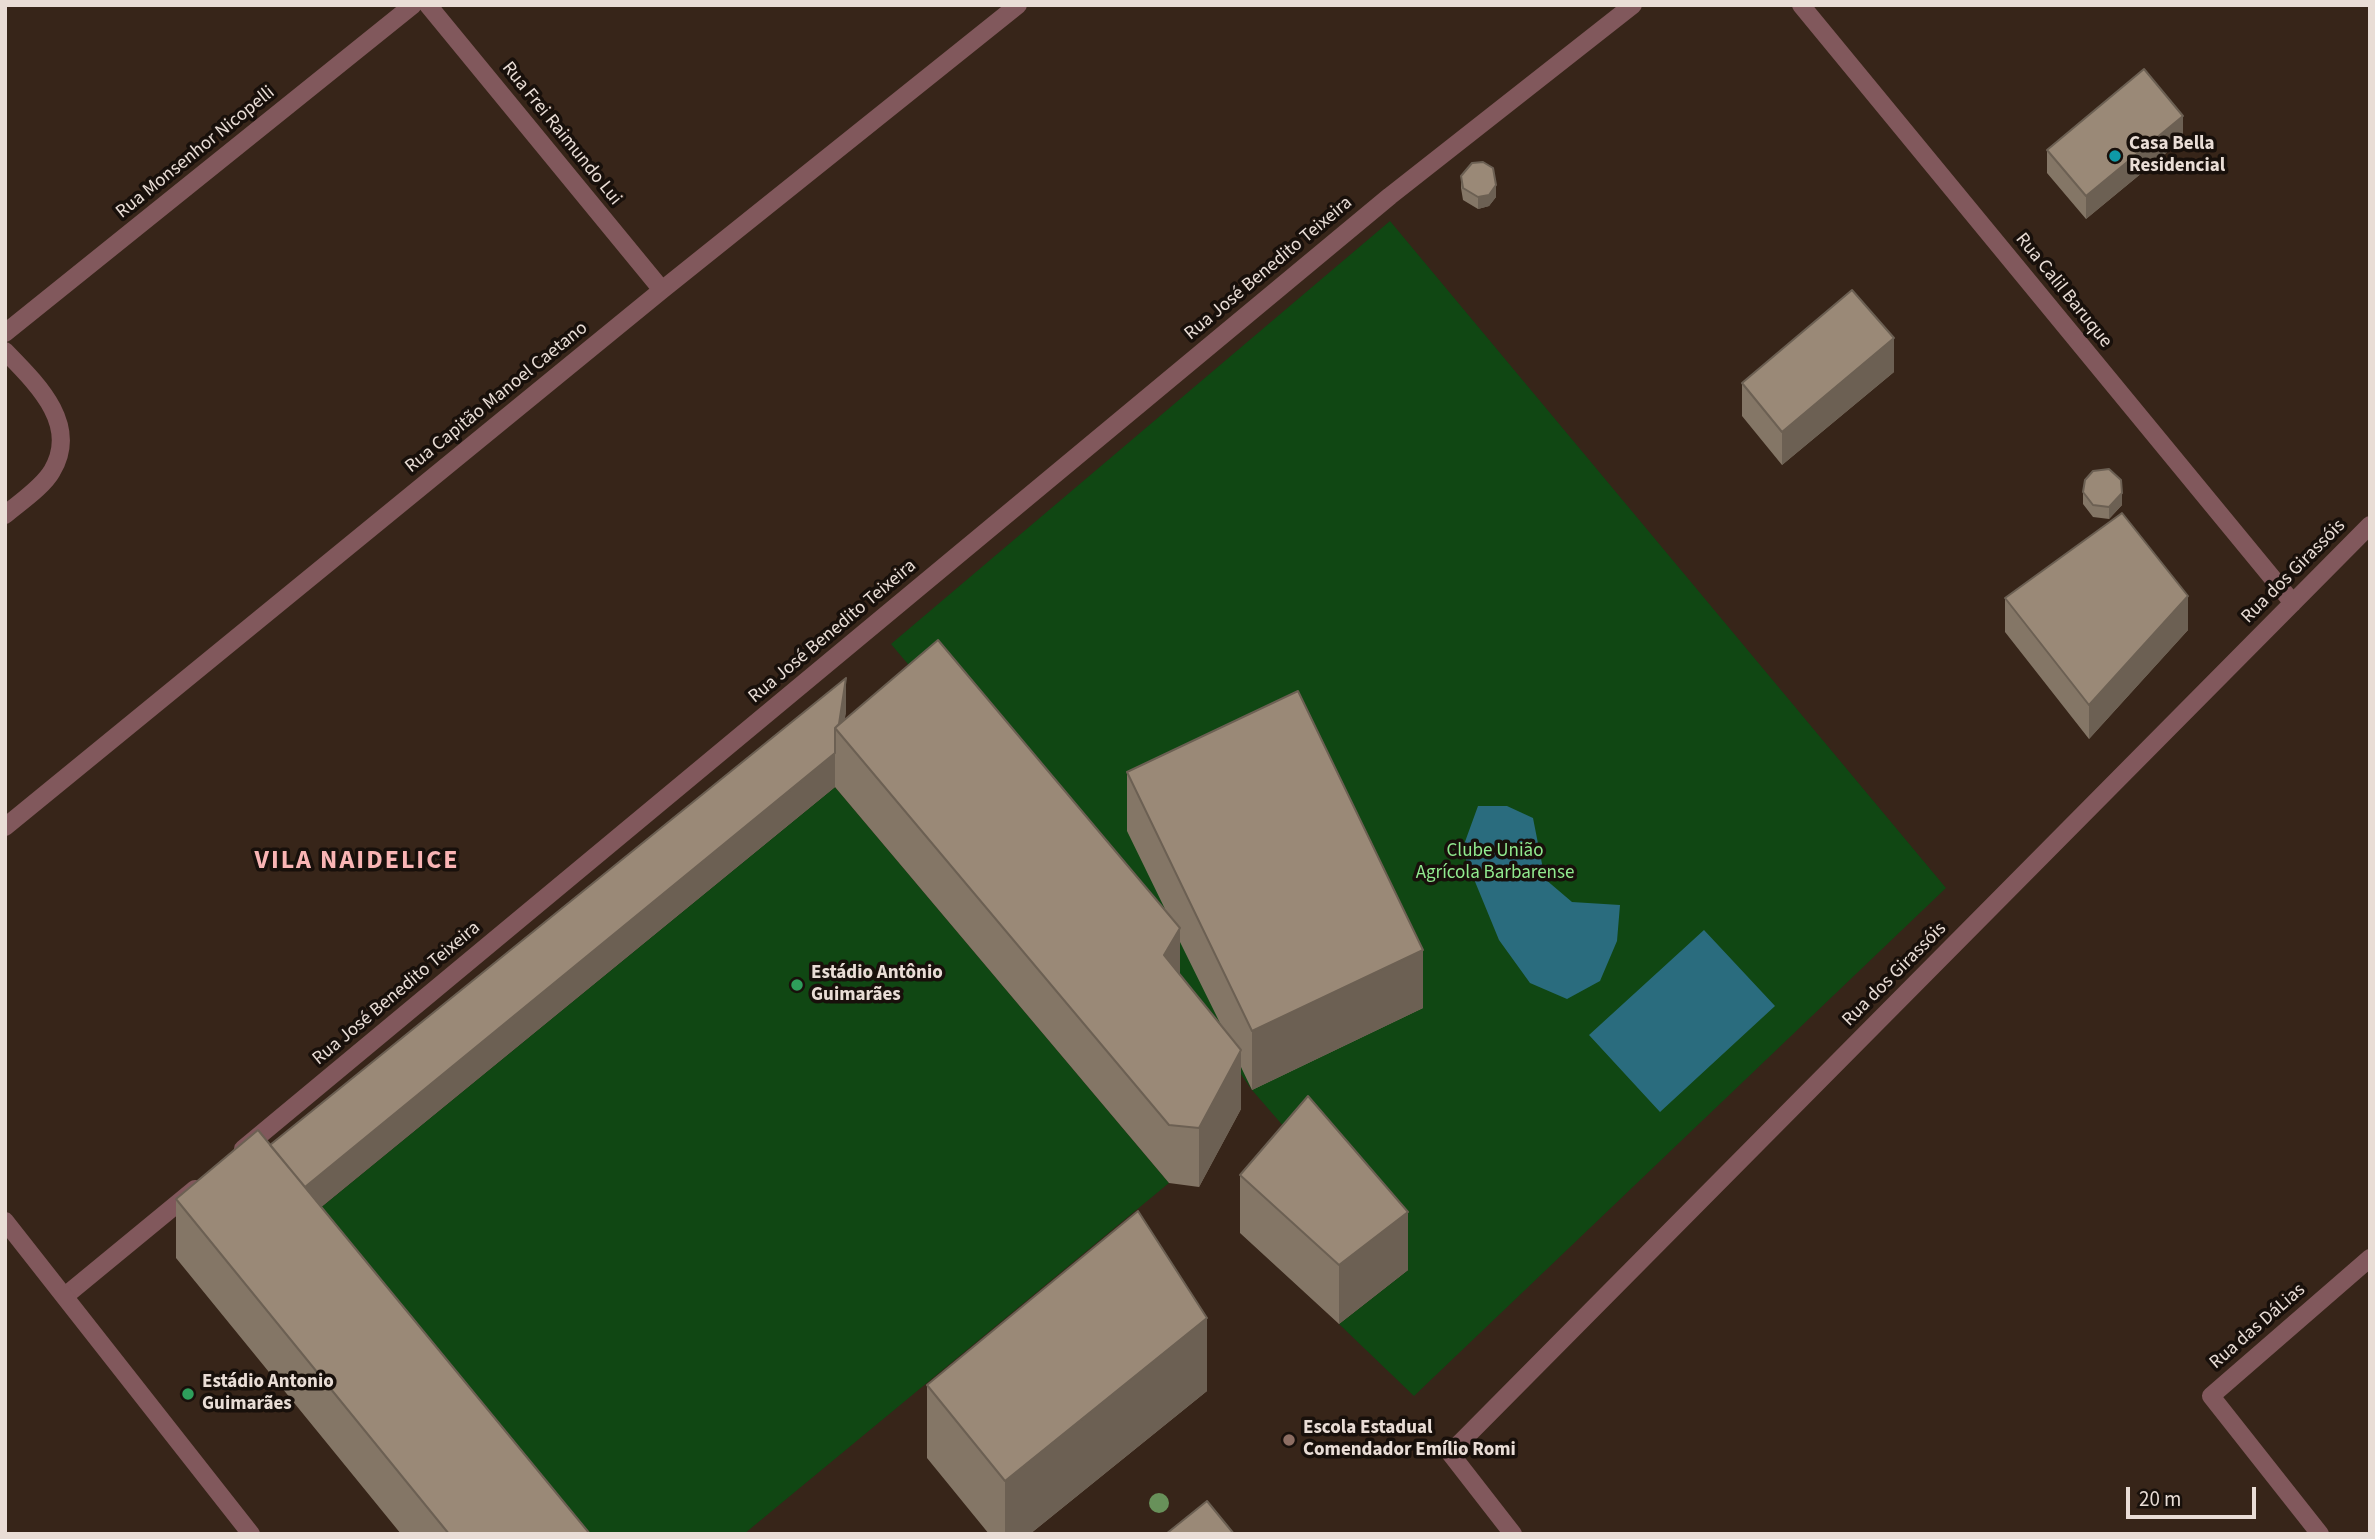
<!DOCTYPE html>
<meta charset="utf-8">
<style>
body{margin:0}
#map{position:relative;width:2375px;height:1539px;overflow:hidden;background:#372519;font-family:"Source Sans 3",sans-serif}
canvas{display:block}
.frame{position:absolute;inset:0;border:7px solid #e9ddd6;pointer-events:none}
.scale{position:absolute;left:2126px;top:1487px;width:130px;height:32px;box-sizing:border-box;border:4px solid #e9ddd6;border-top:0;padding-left:9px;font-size:21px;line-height:24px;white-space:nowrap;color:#e9ddd6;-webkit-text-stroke:5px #18100b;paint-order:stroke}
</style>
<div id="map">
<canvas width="2375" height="1539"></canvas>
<div class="frame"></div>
<div class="scale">20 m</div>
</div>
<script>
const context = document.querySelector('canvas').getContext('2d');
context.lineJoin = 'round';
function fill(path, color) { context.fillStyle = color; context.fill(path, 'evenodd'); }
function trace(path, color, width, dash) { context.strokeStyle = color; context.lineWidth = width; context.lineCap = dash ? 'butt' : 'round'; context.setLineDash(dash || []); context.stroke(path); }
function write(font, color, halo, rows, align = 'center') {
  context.font = font + ' "Source Sans 3",sans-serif'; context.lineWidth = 7; context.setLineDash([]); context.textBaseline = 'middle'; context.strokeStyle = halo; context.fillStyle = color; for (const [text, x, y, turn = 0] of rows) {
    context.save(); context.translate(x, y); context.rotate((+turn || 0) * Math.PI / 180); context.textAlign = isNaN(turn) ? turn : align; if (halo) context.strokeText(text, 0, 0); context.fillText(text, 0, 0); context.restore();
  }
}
const green = new Path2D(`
 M1390,221l556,667 -532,508 -75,-72 69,-54 -156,-180 -72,-103 -289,-343z
 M835,787l334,396 -425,351h-202l-250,-303z`);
const water = new Path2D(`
 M1478,806h29l26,12 12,61 27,23 48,3 -3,36 -17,40 -33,18 -37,-16 -31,-43 -37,-90z
 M1704,930l71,76 -115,106 -71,-77z`);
const service = new Path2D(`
 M5,351c31,32 75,73 47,120 -9,16 -33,32 -47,44`);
const minor = new Path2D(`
 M428,5l234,285
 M1801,5l492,598
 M5,333l408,-328
 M5,827l657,-537 356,-285
 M243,1149l1147,-953 243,-191
 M65,1296l130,-107
 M1513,1534l-63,-81 920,-928
 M2320,1534l-109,-138 159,-138`);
const tertiary = new Path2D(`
 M5,1221l246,313`);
const trees = [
 [1159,1503]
];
const wall = new Path2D(`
 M2183,139l-97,80 -39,-46v-23z
 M1461,176l35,21 -7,9 -11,3 -15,-9 -2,-12z
 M1894,372l-112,93 -40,-49v-33z
 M2083,492l39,13 -13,14 -16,-2 -10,-13z
 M2005,598l183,32 -99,109 -84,-107z
 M846,712l-2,8 321,189 -38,-78v-59l296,236 -171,82 -11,-23v42l-42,78 -30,-4 -334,-396 -514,420 269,327h-189l-225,-276v-59l94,-54zM1180,942l41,83 -41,-50z
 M1240,1175l168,95 -69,54 -99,-91z
 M927,1385l280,6 -177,143h-41l-62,-76z`);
const shadedWall = new Path2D(`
 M2183,116v23l-97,80v-23z
 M1496,185v12l-7,9 -11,3v-12z
 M1894,338v34l-112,93v-33z
 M2122,493v12l-13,14v-12z
 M2188,596v34l-99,109v-34z
 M846,678v34l-4,25 -4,-5z
 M835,753v34l-543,444v-33z
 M1180,928v59l-16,-32z
 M1423,950v58l-171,82v-59z
 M1241,1050v59l-42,78v-59z
 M1408,1212v58l-69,54v-59z
 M1207,1318v73l-177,143h-25v-53z`);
const building = new Path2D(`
 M2144,69l39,47 -97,80 -39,-46z
 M1483,162l10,6 3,17 -7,10 -11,2 -15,-9 -2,-12 11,-13z
 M1852,290l42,48 -112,94 -40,-49z
 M2109,469l12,11 1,13 -13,14 -16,-2 -10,-13 2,-12 8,-9z
 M2122,513l66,83 -99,109 -84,-107z
 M938,640l242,288 -16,27 77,95 -42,78 -30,-3 -334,-397z
 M846,678l-7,46 -4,4v25l-530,434 -35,-42z
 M1298,691l125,259 -171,81 -125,-259z
 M1308,1096l100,116 -69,53 -99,-90z
 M258,1130l332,404h-141l-273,-335z
 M1138,1211l69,107 -202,163 -78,-96z
 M1207,1501l27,33h-68z`);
const markers = [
 [2115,156,7,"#0f9aa8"],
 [797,985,7,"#2e9e5b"],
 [188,1394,7,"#2e9e5b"],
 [1289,1440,7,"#8d6e63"]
];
const streetNames = [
 ["Rua Frei Raimundo Lui",561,134,51],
 ["Rua Monsenhor Nicopelli",196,153,-39],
 ["Rua José Benedito Teixeira",1269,269,-40],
 ["Rua Calil Baruque",2063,291,51],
 ["Rua Capitão Manoel Caetano",497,398,-39],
 ["Rua dos Girassóis",2294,572,-45],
 ["Rua José Benedito Teixeira",833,632,-40],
 ["Rua dos Girassóis",1895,975,-45],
 ["Rua José Benedito Teixeira",397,994,-40],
 ["Rua das DáLias",2258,1327,-41]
];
const poiNames = [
 ["Casa Bella",2129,145],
 ["Residencial",2129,167],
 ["Estádio Antônio",811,974],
 ["Guimarães",811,996],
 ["Estádio Antonio",202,1383],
 ["Guimarães",202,1405],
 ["Escola Estadual",1303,1429],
 ["Comendador Emílio Romi",1303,1451]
];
const parkNames = [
 ["Clube União",1495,852],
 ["Agrícola Barbarense",1495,874]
];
const districtNames = [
 ["VILA NAIDELICE",357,862]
];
fill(green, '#104713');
fill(water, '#2a6c7e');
trace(service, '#81585c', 18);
trace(minor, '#81585c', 18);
trace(tertiary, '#81585c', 18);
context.fillStyle = '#68915a';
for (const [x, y] of trees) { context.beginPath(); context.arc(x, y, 10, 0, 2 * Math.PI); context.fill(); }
fill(wall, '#847666');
fill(shadedWall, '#6c6053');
fill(building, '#9a8977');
trace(building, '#6c6053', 2);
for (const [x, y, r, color] of markers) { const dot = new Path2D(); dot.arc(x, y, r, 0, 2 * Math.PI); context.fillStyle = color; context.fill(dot); trace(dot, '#18100b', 2.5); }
write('19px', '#e9ddd6', '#18100b', streetNames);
write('bold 19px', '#e9ddd6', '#18100b', poiNames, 'left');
write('19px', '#91ea8f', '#18100b', parkNames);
context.letterSpacing = '2px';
write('bold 26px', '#f9b4b4', '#18100b', districtNames);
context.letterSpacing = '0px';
</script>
